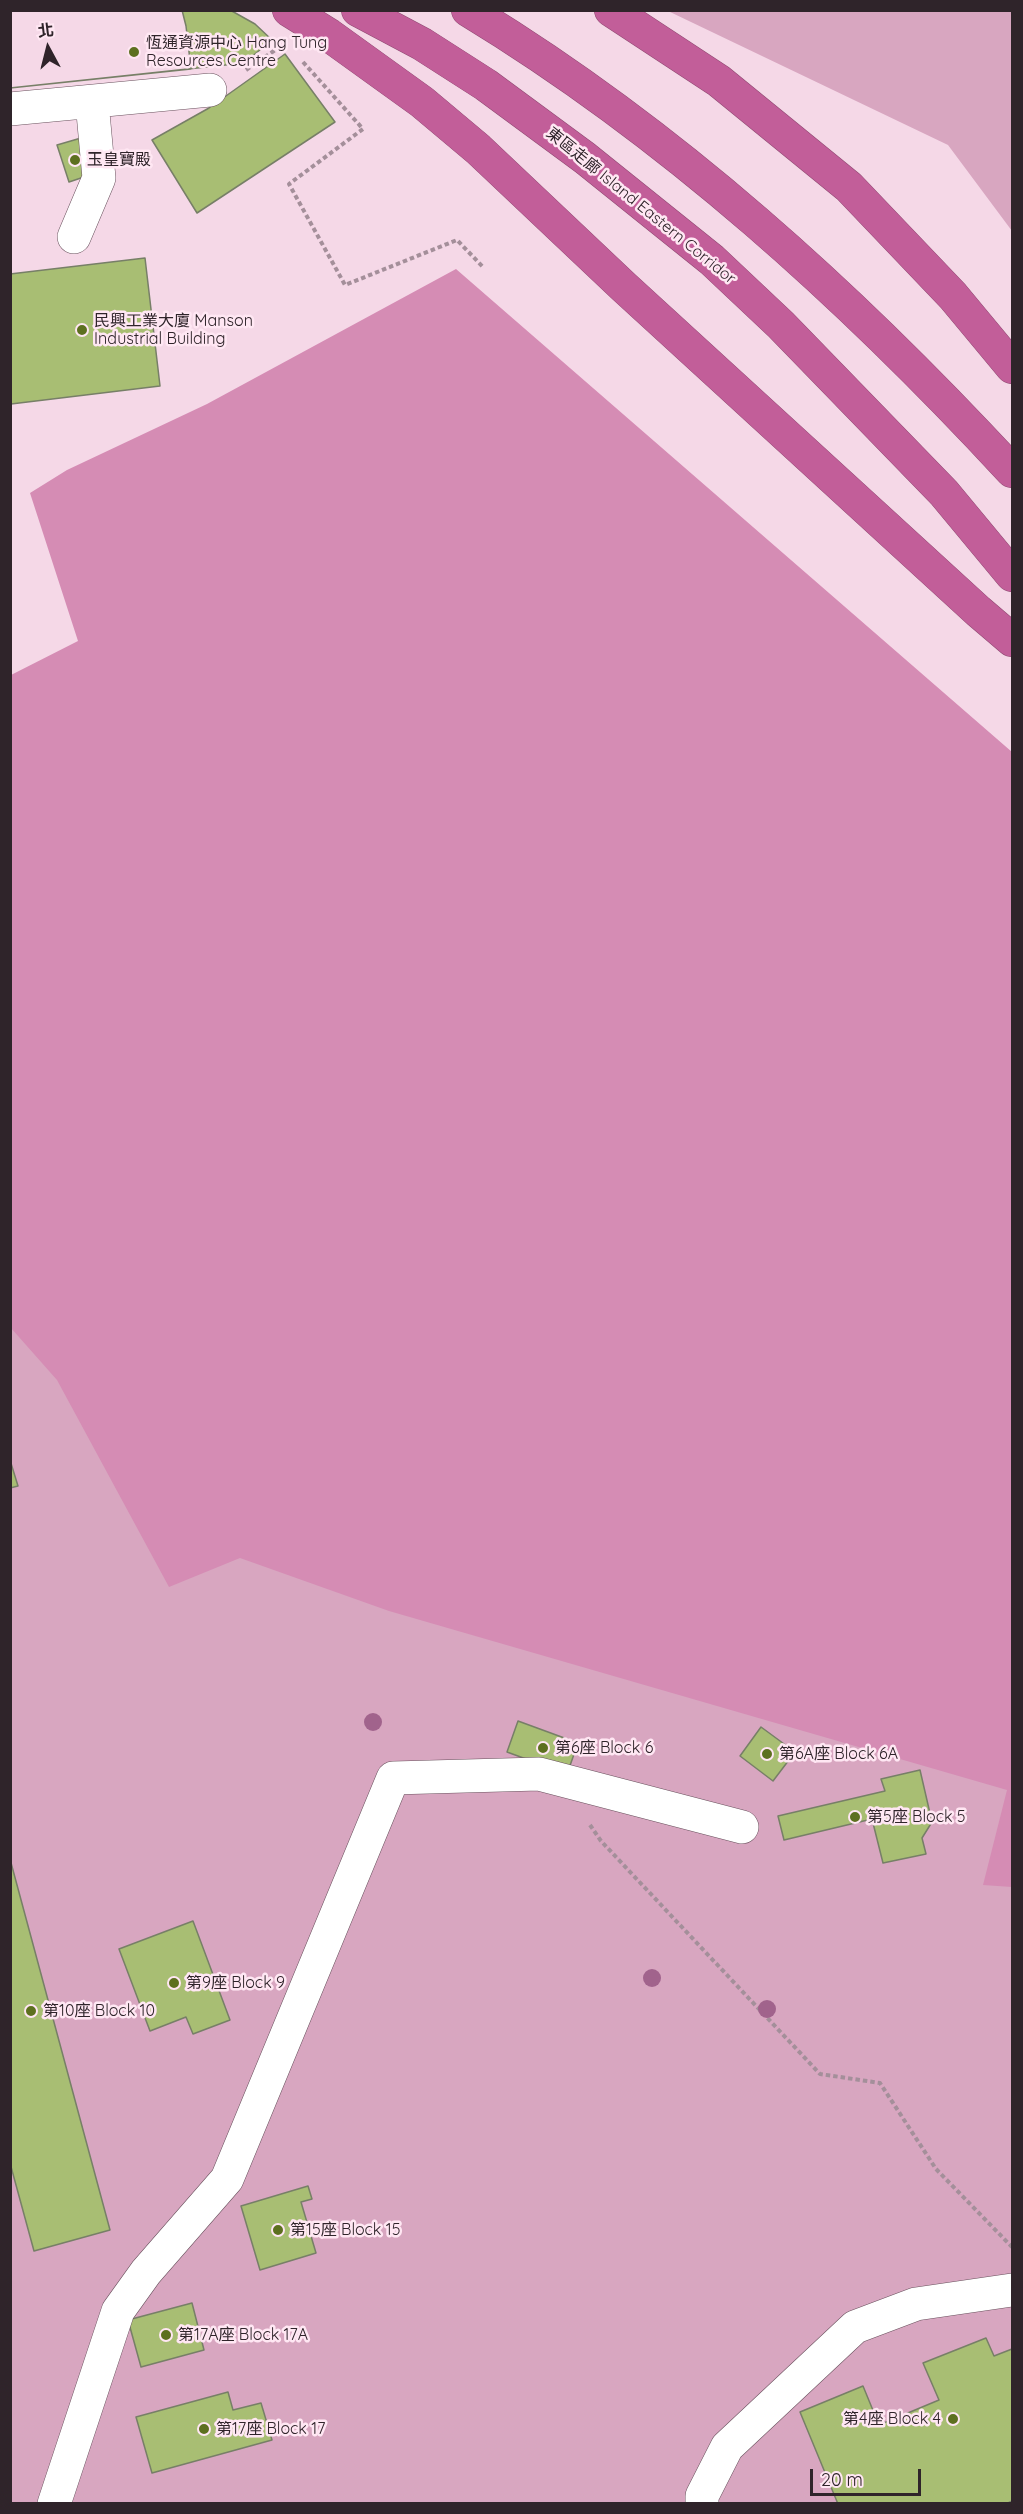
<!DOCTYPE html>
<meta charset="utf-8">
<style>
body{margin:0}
#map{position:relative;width:1023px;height:2514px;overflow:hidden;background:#f5d8e7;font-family:Quicksand,"Noto Sans TC",sans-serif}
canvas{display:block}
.frame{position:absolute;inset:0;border:12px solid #2f242a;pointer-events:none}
.north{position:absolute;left:18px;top:18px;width:60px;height:60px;-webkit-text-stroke:4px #ffe7f3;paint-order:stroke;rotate:353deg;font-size:16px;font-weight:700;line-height:24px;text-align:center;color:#2f242a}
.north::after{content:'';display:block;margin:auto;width:21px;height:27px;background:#2f242a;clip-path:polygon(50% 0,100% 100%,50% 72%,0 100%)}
.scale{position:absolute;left:810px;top:2469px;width:111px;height:27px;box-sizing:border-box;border:3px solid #2f242a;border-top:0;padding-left:8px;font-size:18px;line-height:21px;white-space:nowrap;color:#2f242a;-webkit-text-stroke:4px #ffe7f3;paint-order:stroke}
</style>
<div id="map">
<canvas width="1023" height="2514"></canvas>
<div class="frame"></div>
<div class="north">北</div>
<div class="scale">20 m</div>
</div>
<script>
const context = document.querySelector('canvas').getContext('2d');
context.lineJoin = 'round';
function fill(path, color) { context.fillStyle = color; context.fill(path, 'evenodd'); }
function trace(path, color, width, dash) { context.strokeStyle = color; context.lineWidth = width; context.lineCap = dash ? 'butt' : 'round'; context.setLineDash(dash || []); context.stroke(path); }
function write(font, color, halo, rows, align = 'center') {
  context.font = font + ' Quicksand,"Noto Sans TC",sans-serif'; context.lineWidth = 5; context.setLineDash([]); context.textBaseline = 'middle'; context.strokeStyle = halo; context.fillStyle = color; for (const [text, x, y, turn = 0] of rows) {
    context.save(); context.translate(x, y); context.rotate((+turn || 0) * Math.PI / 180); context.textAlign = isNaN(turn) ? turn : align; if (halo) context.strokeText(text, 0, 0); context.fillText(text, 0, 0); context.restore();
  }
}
const green = new Path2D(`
 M668,11h344v220l-64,-86z
 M11,1277l1001,278v948l-1001,1z`);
const forest = new Path2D(`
 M456,269l556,483v1135l-29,-2 24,-95 -618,-179 -149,-53 -71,29 -112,-207 -46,-52v-653l67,-34 -48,-148 37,-23 140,-66z`);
const building = new Path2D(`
 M10,10h220l25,14 17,16 -28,23 -234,25z
 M10,10h172l4,16 5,43 -181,19z
 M285,54l50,68 -138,91 -45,-73 57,-32z
 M81,138l12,36 -24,8 -12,-37z
 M145,258l15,128 -149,18 -1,-130z
 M10,1460l8,26 -8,2z
 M518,1721l60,22 -11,31 -60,-22z
 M761,1727l34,25 -22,29 -33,-25z
 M920,1770l12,52 -10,16 4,16 -43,9 -11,-44 -88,21 -6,-24 107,-25 -4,-12z
 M10,1859l100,371 -76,21 -24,-88z
 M193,1921l37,99 -37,14 -7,-17 -36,14 -31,-82z
 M308,2186l4,13 -11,3 15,51 -56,17 -19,-64z
 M192,2303l12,47 -63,17 -13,-47z
 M986,2338l8,18 18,-7v152l-6,3h-168l-38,-92 63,-26 16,39 60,-25 -16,-37z
 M228,2392l5,18 28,-7 11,37 -120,33 -16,-56z`);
const path = new Path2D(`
 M303,62l60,67 -74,55 56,101 112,-45 26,27
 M246,70l35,-24
 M590,1825l11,16 219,233 60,9 56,86 76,78`);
const minor = new Path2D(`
 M10,109l200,-19
 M74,237l25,-59 -7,-76
 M54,2504l64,-193 28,-39 81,-93 166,-401 146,-4 203,53
 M702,2504v-8l25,-49 128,-120 61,-23 96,-14`);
const highway = new Path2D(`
 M289,10l40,25 93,67 56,47 146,138 354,324 34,29
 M358,10l64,34 64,41 99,73 127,102 69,65 163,168 68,82
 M468,10c204,124 383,287 544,461
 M611,10l108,71 130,106 104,109 59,71`);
const trees = [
 [373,1722],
 [652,1978],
 [767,2009]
];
const markers = [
 [134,52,6,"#5d701f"],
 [75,160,6,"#5d701f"],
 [82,330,6,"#5d701f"],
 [543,1748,6,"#5d701f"],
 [767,1754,6,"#5d701f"],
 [855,1817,6,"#5d701f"],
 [174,1983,6,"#5d701f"],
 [31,2011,6,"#5d701f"],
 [278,2230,6,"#5d701f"],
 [166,2335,6,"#5d701f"],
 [953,2419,6,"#5d701f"],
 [204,2429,6,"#5d701f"]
];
const poiNames = [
 ["恆通資源中心 Hang Tung",146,43],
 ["Resources Centre",146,61],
 ["玉皇寶殿",87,160],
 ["民興工業大廈 Manson",94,321],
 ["Industrial Building",94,339],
 ["第6座 Block 6",555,1748],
 ["第6A座 Block 6A",779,1754],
 ["第5座 Block 5",867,1817],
 ["第9座 Block 9",186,1983],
 ["第10座 Block 10",43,2011],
 ["第15座 Block 15",290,2230],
 ["第17A座 Block 17A",178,2335],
 ["第4座 Block 4",941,2419,"right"],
 ["第17座 Block 17",216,2429]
];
const streetNames = [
 ["東區走廊 Island Eastern Corridor",641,206,39]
];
fill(green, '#d8a6c0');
fill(forest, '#d58cb4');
fill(building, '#a8be73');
trace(building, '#777f67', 1.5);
trace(minor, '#69515d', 34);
trace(highway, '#8f4a72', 34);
trace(path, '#a48f9a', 4, [4.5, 3]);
trace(minor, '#fff', 33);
trace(highway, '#c25e99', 33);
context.fillStyle = '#a1638c';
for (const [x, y] of trees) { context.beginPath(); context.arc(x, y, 9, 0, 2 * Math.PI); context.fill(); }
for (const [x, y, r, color] of markers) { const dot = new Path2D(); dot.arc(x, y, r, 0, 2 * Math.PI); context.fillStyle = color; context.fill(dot); trace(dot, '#ffe7f3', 2); }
write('16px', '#2f242a', '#ffe7f3', poiNames, 'left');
write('16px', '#2f242a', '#ffe7f3', streetNames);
</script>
